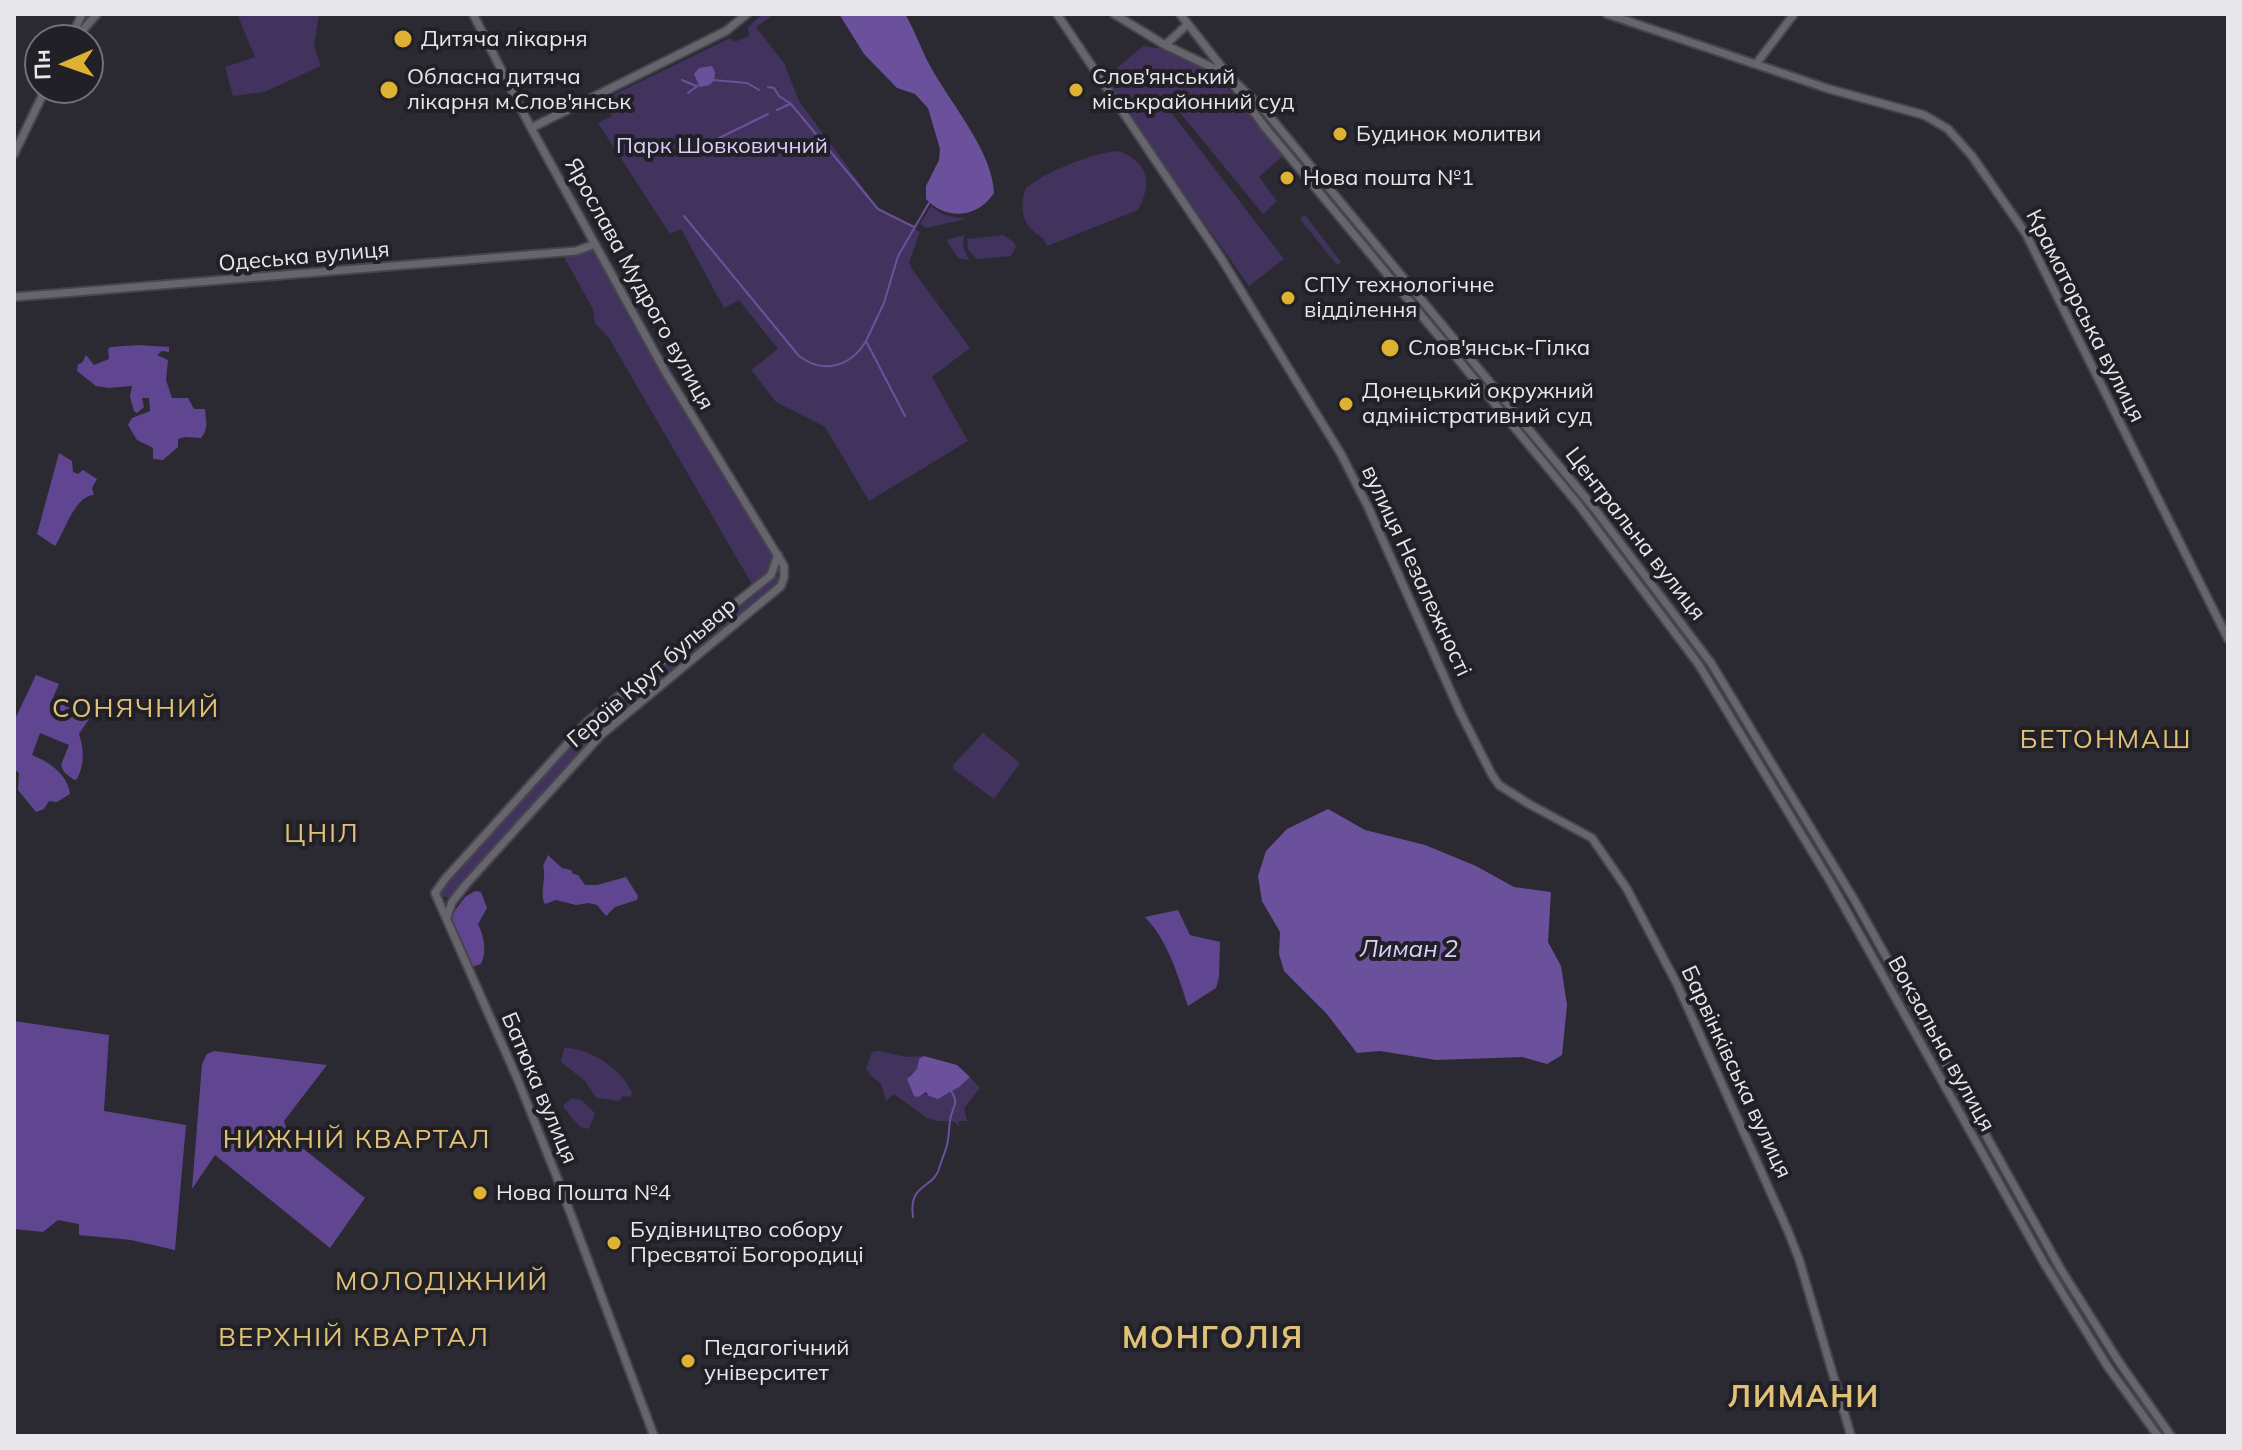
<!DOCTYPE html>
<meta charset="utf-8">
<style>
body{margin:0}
#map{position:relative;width:2242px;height:1450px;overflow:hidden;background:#2b2931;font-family:Mulish,sans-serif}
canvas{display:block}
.frame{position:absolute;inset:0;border:16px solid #e8e7ec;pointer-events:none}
.north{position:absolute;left:24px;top:24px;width:80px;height:80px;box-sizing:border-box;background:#222027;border:2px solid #717076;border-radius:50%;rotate:268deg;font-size:22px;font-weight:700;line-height:32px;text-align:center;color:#e8e7ec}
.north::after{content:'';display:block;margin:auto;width:28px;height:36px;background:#deb133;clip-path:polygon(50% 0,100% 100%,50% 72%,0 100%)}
</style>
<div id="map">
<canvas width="2242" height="1450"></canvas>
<div class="frame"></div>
<div class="north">Пн</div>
</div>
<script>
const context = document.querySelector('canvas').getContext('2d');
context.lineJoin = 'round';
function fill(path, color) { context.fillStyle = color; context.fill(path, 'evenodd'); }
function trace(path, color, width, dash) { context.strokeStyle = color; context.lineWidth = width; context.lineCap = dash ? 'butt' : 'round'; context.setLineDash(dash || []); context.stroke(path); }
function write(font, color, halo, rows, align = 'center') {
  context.font = font + ' Mulish,sans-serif'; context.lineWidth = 8; context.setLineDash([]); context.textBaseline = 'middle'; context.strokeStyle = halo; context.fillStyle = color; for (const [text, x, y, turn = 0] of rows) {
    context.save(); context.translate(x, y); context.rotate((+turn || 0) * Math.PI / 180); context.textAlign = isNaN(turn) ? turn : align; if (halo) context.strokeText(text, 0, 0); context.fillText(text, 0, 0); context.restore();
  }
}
const green = new Path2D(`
 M237,14h82l-5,32 7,20 -57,26 -31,4 -8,-29 30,-10z
 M762,14h13l-19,13 28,36 15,38 79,107 42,24 -11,30 3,7 58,79 -38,29 36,64 -99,60 -44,-74 -49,-25 -25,-32 27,-21 -39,-49 -15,8 -43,-79 -11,5 -72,-111 14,-7 -7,-17 125,-61 4,4 15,-6 -1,-9z
 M1143,46l29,4 44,24 67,82 -24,21 18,24 -14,13 -96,-117 -6,2 123,160 -35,27 -146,-206z
 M1119,151c29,11 34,32 19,59l-91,36 -4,-8c-20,-11 -25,-29 -17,-50 19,-16 68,-36 93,-37z
 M931,206l13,9 22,4 -40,9 -6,-4z
 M1305,215l36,47 -4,3 -37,-46z
 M964,235l-1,11 6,14 -11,-2 -12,-18z
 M1003,235l11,7 2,5 -5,9 -34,3 -9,-9 -1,-11z
 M593,249l179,305 -1,15 -18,17 -144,-248 -14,-15 -2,-14 -30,-54z
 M775,576h3l3,6 -182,151 -149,165 -7,-1 -3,-4 2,-7 147,-163z
 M983,733l37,30 -26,36 -41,-30v-4z
 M564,1048c25,-1 59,22 68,45l-2,4 -8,-1 -2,5 -24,-3 -11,-17 -24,-19z
 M879,1051l28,6 17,-1 -5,3 -2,11 -8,5 4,17c3,1 27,4 31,4l26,-19 10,11 -16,20 3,13h-9l2,6 -7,-6h-15l-11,-3 -33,-24 -8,7 -5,-17 -11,-9 -4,-7 6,-16z
 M573,1098l8,2 14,13 -6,16 -9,-2 -16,-19v-4z`);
const forest = new Path2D(`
 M138,345l31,2v5l-7,-1 -5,4 11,5 -2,20 6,18h16l6,11h11c1,13 4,19 -4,29l-16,-1 -7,2v8l-15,13 -10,-1v-11l-16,-8 -9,-15 4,-7 18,-7 -1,-13h-7l2,9 -7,6 -3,-2 -4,-14 2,-11 -23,2 -13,-2 -19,-15 1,-7 4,-1 4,-8 8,10 15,-6 -1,-10 3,-2z
 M59,453l13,8 1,11 5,2 5,-4 14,9 -5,9 2,7c-20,1 -29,37 -39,51l-18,-12z
 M36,675l23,9 -7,16 32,14 5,5 -10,15c5,16 6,29 -2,45l-3,1 -10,-8 -3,-7 8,-20 -29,-12 -8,22c18,7 36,20 38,39l-13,8 -8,-1 -5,8 -8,3 -18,-22 1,-17 -5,-4v-48z
 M548,855l14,13 9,2 2,4 5,1 7,10h12l29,-8 12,19 -1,4 -22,7 -9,9 -9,-11 -9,-2 -12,2 -20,-5 -11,4c-6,-11 2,-26 -2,-38z
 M475,891l6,1 6,16 -9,16c6,12 9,28 3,40l-10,3 -20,-51 14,-19z
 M1178,910l12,25 30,7 -1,35 -3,11 -28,18c-10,-30 -20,-65 -43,-89z
 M14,1021l95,14 -5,76 82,14 -11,125 -44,-10 -52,-5v-11l-21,-4 -15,12 -29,-3z
 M214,1051l113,14 -43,56 6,17 75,60 -35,50 -115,-93 -23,34 10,-125 5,-10z`);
const water = new Path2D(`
 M839,14h66c11,18 17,39 28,57 19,34 60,82 61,122 -16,25 -48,28 -68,6v-13l13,-26 1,-11 -12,-41 -13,-14 -18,-6 -33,-34z
 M712,66l3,6 -1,9 -5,4 -9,2 -6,-13 5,-6z
 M1328,809l37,21 60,15 51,21 38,21 37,5 -3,50 13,24 6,39 -5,50 -15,9 -25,-7 -86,3 -56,-9 -23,2 -31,-40 -42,-42 -5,-17 1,-22 -18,-31 -4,-25 8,-25 21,-22z
 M924,1056l33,9 13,12 -11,10 -21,12 -9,-3 -3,-4 -8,5 -4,-1 -7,-17 10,-10 2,-10z`);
const stream = new Path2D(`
 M682,80l14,6
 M713,80l34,3 12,7
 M768,87l6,1 5,8 12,8 87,105 36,18
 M688,93l12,-9
 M777,110l13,-6
 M713,141l55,-27
 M705,146l3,-2
 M684,216l115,140c25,19 52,10 67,-15
 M905,416l-39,-75 18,-38 14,-47 31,-53
 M913,1217c-5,-34 20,-28 26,-48 2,-8 6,-16 8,-24 2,-8 2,-17 3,-25 2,-13 10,-16 1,-29`);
const minor = new Path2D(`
 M1057,14l164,244 120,196 27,53 92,205 32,63 7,10 30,19 63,34 35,51 50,95 111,247 11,28 52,177
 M1114,14l51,31 61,29
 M1180,14l48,61 38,37 328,396 117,155 144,238 205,367 59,94 52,74
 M1607,14l222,75 95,26 24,14 24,27 54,78 202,405
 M71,38l11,-24
 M74,40l23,-26
 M1165,45l23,-21
 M1756,64l38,-50
 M1233,84l31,42 314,378 121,161 132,218 213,380 64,104 50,69
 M531,128l195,-97 21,-17
 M14,154l32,-66
 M14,297l562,-46 19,-7
 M447,917l5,-15 16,-20 133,-147 180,-149 3,-9v-11l-118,-193 -135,-245 -58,-114
 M654,1436l-96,-256 -41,-102 -82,-185 10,-14 143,-158 183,-146 7,-20`);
const markers = [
 [403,39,10,"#deb133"],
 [389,90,10,"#deb133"],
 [1076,90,8,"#deb133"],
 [1340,134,8,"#deb133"],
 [1287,178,8,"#deb133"],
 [1288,298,8,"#deb133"],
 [1390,348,10,"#deb133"],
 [1346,404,8,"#deb133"],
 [480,1193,8,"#deb133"],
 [614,1243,8,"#deb133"],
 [688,1361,8,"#deb133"]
];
const poiNames = [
 ["Дитяча лікарня",421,39],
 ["Обласна дитяча",407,77],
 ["лікарня м.Слов'янськ",407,102],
 ["Слов'янський",1092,77],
 ["міськрайонний суд",1092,102],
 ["Будинок молитви",1356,134],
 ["Нова пошта №1",1303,178],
 ["СПУ технологічне",1304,285],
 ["відділення",1304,310],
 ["Слов'янськ-Гілка",1408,348],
 ["Донецький окружний",1362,391],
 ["адміністративний суд",1362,416],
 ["Нова Пошта №4",496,1193],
 ["Будівництво собору",630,1230],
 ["Пресвятої Богородиці",630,1255],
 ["Педагогічний",704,1348],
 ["університет",704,1373]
];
const parkNames = [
 ["Парк Шовковичний",722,146]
];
const streetNames = [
 ["Одеська вулиця",304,257,-5],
 ["Ярослава Мудрого вулиця",639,284,61],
 ["Краматорська вулиця",2085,316,63],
 ["Центральна вулиця",1635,534,52],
 ["вулиця Незалежності",1416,571,65],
 ["Героїв Крут бульвар",652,673,-41],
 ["Вокзальна вулиця",1941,1044,61],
 ["Барвінківська вулиця",1736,1072,65],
 ["Батюка вулиця",539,1088,67]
];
const waterNames = [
 ["Лиман 2",1409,950]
];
const quarterNames = [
 ["СОНЯЧНИЙ",136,709],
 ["БЕТОНМАШ",2106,740],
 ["ЦНІЛ",322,834],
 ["НИЖНІЙ КВАРТАЛ",357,1140],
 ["МОЛОДІЖНИЙ",442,1282],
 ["ВЕРХНІЙ КВАРТАЛ",354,1338]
];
const districtNames = [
 ["МОНГОЛІЯ",1213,1339],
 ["ЛИМАНИ",1804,1398]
];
fill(green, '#41335e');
fill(forest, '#604691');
fill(water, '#6b519c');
trace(stream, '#6b519c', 2);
trace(minor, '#47454c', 11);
trace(minor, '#66646d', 7);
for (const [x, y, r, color] of markers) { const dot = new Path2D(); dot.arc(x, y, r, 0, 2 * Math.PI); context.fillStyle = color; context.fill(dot); trace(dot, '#222027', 3); }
write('22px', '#e8e7ec', '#222027', poiNames, 'left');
write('22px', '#dbcffa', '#222027', parkNames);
write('22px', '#e8e7ec', '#222027', streetNames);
write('italic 24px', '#dcd0fb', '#222027', waterNames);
context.letterSpacing = '2px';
write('26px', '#e0c176', '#222027', quarterNames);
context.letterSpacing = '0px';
context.letterSpacing = '2px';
write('bold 30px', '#e0c176', '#222027', districtNames);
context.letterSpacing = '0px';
</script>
